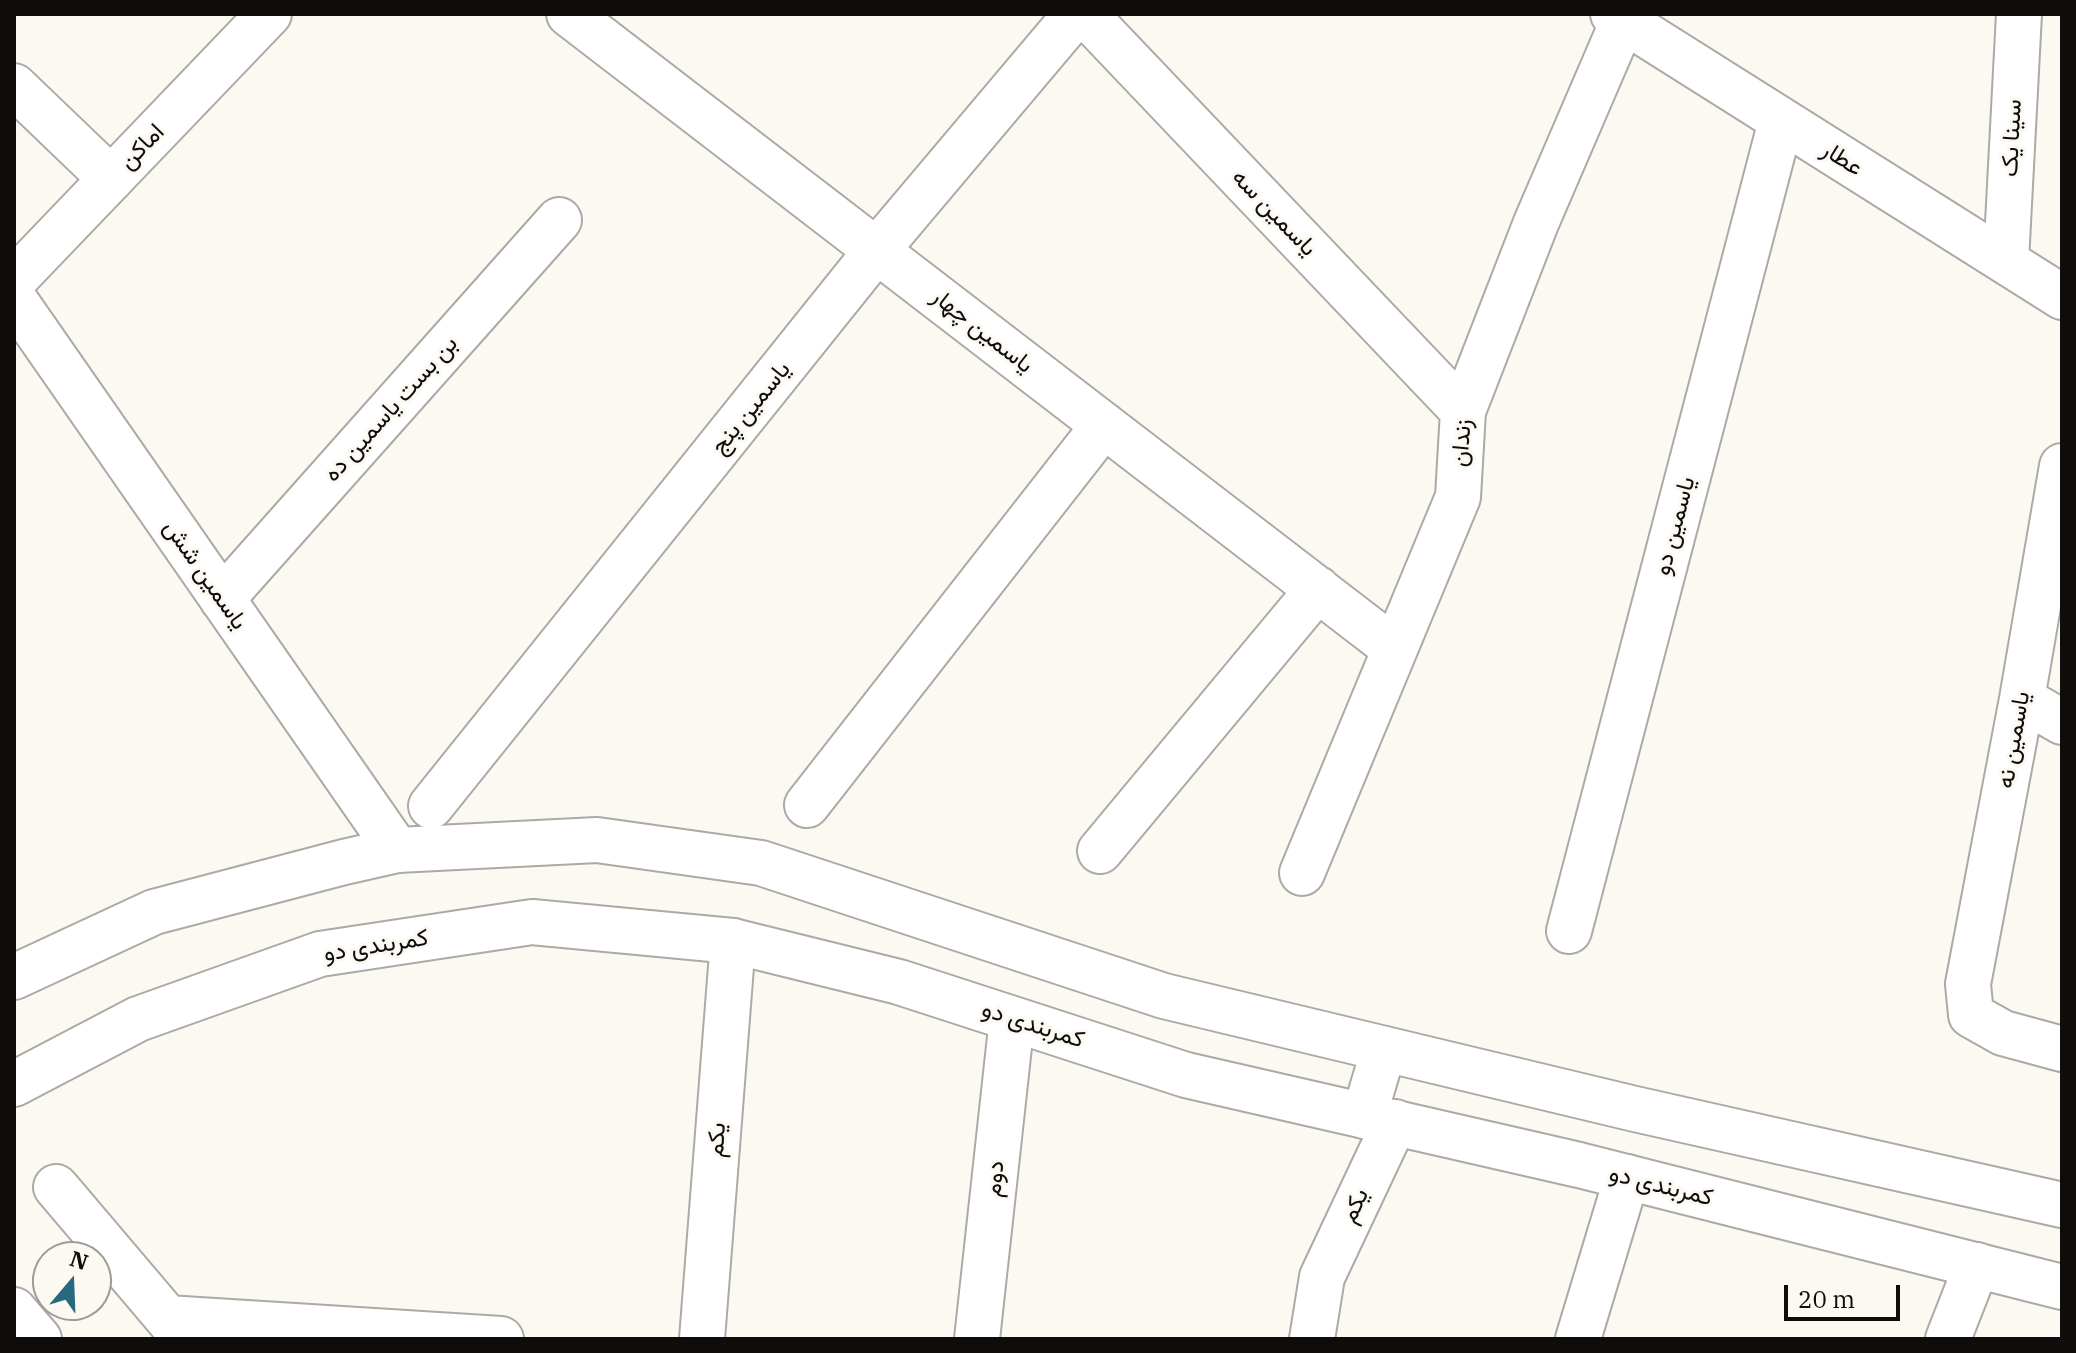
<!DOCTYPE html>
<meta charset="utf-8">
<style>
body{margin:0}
#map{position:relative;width:2076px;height:1353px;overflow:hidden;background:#fcf9f3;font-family:"IBM Plex Serif",serif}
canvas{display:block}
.frame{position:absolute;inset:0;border:16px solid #0e0d0b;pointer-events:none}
.north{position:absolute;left:32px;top:1241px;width:80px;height:80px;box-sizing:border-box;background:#fcf9f3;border:2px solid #9d9b96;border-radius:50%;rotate:19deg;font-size:22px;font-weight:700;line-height:32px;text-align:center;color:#0e0d0b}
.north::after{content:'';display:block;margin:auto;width:28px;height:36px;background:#2a687e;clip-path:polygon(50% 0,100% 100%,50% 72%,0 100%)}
.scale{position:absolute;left:1784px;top:1285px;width:116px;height:36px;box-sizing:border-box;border:4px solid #0e0d0b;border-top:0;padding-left:10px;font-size:24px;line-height:28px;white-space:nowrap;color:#0e0d0b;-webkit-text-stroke:6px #fcf9f3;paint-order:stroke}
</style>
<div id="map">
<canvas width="2076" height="1353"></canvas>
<div class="frame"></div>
<div class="north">N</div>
<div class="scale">20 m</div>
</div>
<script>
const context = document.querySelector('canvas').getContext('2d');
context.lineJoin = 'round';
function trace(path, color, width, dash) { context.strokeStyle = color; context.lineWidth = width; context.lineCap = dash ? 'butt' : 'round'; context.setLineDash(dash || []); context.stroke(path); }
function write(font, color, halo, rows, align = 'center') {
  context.font = font + ' "IBM Plex Serif",Vazirmatn,serif'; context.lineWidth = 6; context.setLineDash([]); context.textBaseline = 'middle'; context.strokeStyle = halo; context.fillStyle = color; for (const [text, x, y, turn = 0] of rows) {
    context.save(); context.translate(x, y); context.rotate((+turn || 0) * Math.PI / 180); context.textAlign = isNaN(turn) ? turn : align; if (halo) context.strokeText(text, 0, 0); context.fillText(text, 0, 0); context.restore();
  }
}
const street = new Path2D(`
 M569,14l826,635
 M1085,14l378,397
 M14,86l97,93
 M2006,261l13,-247
 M14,299l383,551
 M2062,466l-40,233 -54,285 3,31 32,18 59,16
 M222,599l337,-379
 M2022,699l40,23
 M807,805l297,-380
 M431,806l446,-556 199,-236
 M1100,851l218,-262
 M1302,873l156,-376 5,-86 73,-188 90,-209
 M1569,931l212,-810
 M1364,1116l20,-67
 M56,1187l129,152
 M14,1310l25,29
 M167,1318l334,21
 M702,1339l31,-398
 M977,1339l35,-320
 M1312,1339l10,-62 73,-155
 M1578,1339l49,-162
 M1948,1339l29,-74`);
const secondary = new Path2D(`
 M1613,14l449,283
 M14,280l255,-266
 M14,977l140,-65 190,-50 53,-12 200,-10 164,23 403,133 471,113 427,96
 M14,1084l124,-65 182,-65 212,-32 201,19 166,41 287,93 393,90 483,122`);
const streetNames = [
 ["سینا یک",2012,138,-87],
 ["اماکن",142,147,-46],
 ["عطار",1842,159,32],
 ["یاسمین سه",1274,213,46],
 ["یاسمین چهار",982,331,38],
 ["یاسمین پنج",751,408,-51],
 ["بن بست یاسمین ده",391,409,-48],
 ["زندان",1462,443,-85],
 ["یاسمین دو",1675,526,-75],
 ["یاسمین شش",205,575,55],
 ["یاسمین نه",2014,740,-80],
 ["کمربندی دو",376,946,-9],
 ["کمربندی دو",1033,1025,18],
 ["یکم",717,1140,-86],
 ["دوم",995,1179,-84],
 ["کمربندی دو",1661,1186,14],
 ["یکم",1355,1206,-65]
];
trace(street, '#acaaa4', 48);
trace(secondary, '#acaaa4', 48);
trace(street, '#fff', 44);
trace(secondary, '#fff', 44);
write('24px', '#0e0d0b', '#fcf9f3', streetNames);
</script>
